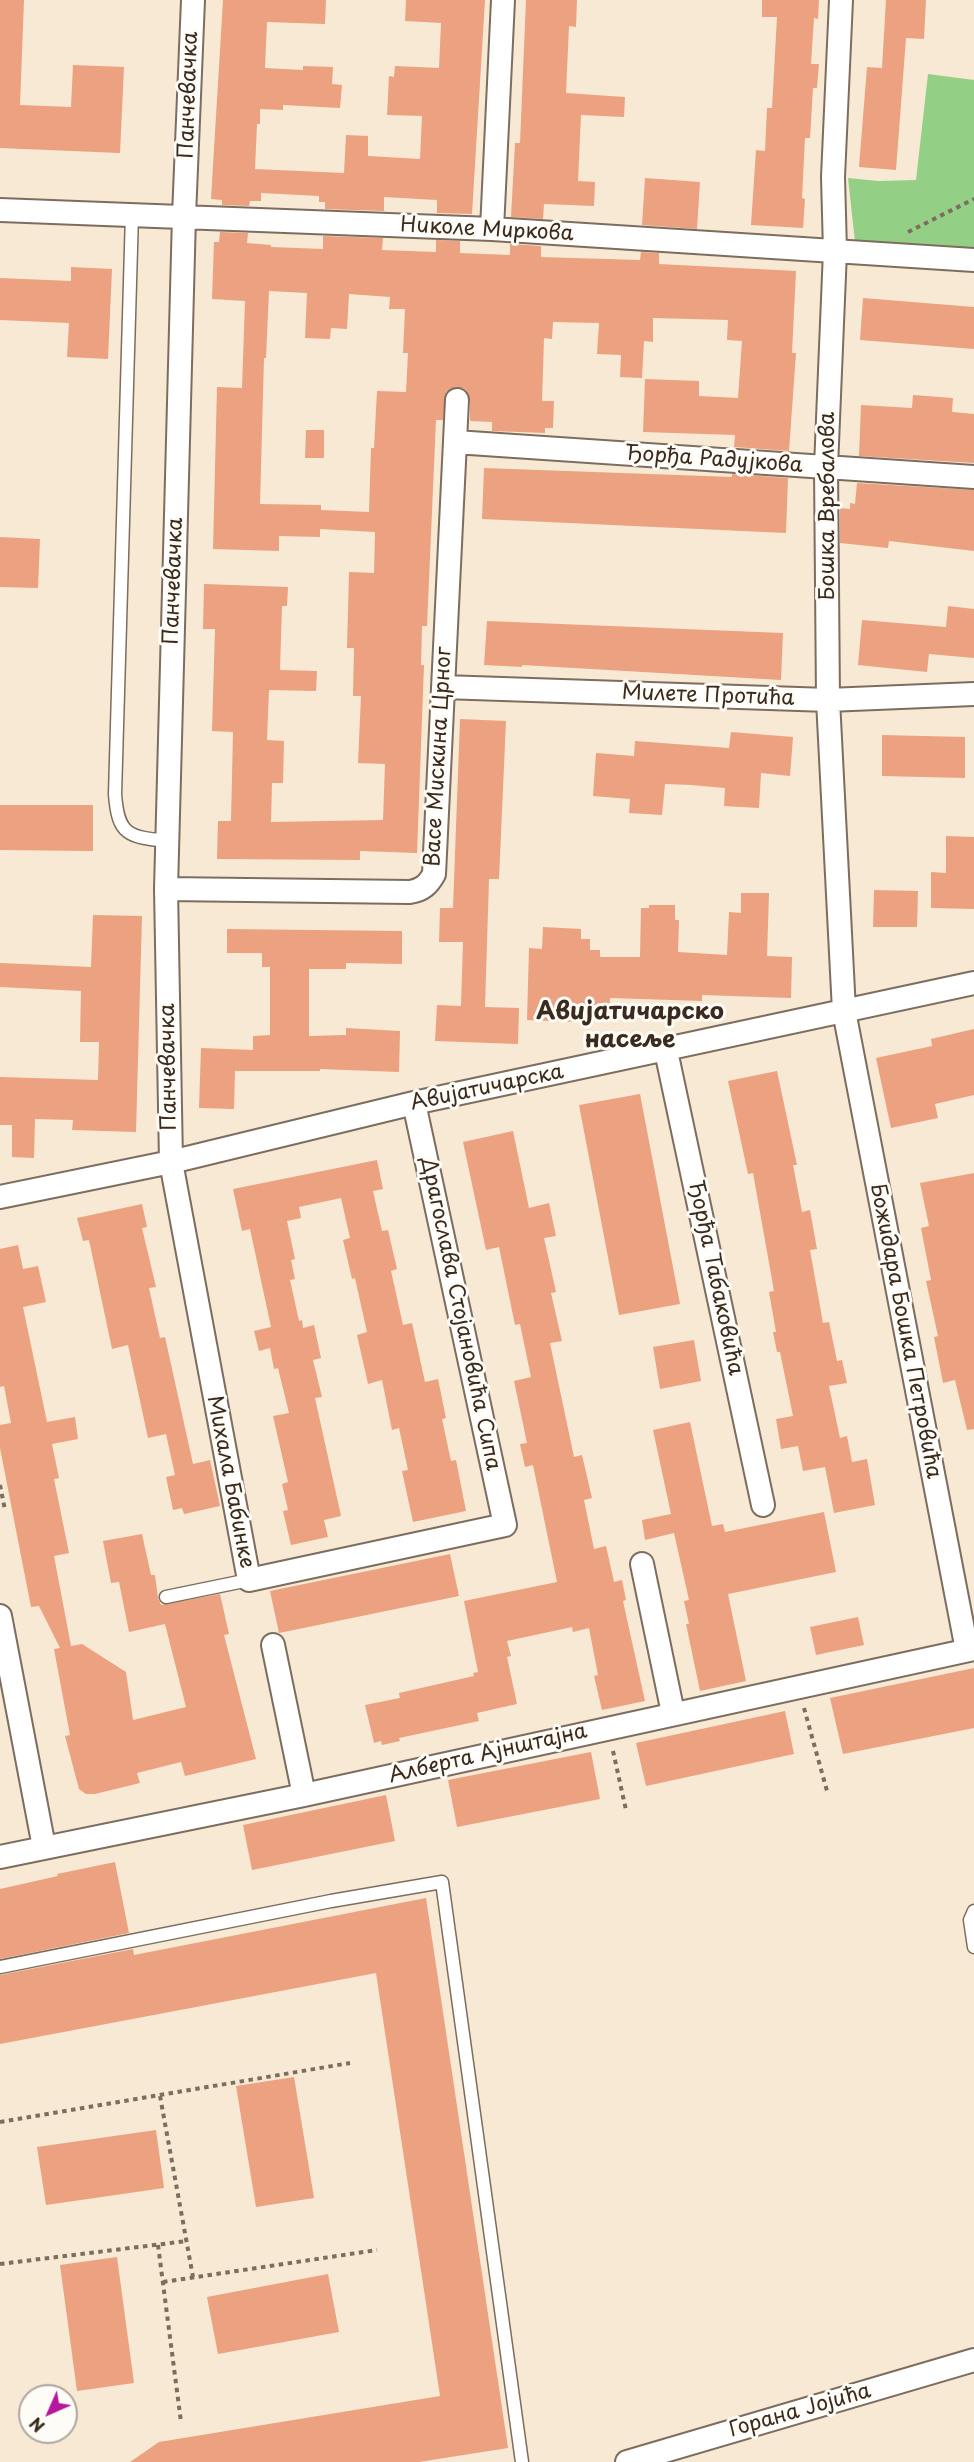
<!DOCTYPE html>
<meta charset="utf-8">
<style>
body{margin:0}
#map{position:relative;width:974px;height:2462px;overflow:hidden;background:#f7e9d4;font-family:"Playpen Sans",sans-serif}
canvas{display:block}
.north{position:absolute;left:18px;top:2384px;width:60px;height:60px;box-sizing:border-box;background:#fdfcf7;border:2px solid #afa8a0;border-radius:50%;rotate:225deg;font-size:16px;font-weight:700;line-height:24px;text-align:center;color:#3b2a1e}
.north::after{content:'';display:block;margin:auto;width:21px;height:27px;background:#b5179e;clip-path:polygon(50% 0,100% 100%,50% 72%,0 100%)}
</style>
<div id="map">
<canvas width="974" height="2462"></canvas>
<div class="north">N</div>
</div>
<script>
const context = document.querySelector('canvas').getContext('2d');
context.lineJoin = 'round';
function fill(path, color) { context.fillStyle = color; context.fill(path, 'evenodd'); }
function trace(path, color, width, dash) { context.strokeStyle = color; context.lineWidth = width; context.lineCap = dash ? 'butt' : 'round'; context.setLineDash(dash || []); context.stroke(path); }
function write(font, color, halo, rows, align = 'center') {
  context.font = font + ' "Playpen Sans",sans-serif'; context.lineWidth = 6; context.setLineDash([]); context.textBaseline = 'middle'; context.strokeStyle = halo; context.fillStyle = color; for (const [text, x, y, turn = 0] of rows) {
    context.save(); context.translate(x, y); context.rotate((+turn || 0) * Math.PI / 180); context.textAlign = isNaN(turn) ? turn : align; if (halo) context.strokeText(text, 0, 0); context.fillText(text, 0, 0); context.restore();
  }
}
const green = new Path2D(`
 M928,74l46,6v180l-118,-9 -8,-73 30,3 38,-1z`);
const building = new Path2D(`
 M0,0h24l-4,105 51,2 2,-42 51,2 -4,86 -120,-5z
 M223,0h103l-1,24 -58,-2 -2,46 38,2v-4l30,1 -1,17 10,1 -2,23 -57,-3v5l-23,-1v15h-3l-2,45 89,4 2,-38 22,1v20l52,3 2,-43 -35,-1 2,-39 5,1 1,-11 44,2 2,-45 -36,-2 1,-21h79l-13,214 -35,-1v-13l-53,-3v14l-59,-2v-7h-6v-6l-58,-3v8h-11l-1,5 -27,-1v-5l-11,-1z
 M526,0h51l-1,27 -7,-1 -3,67 59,4 -1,20 -43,-2 -3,66 17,1 -1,24 -50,-2 -1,15 -32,-2 4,-74h5z
 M762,0h57l-1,19 -4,-1 -3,46h8l-2,24h-4l-3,50h-5l-3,60 3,1 -2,29 -52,-3 5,-75 9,1 2,-43h5l5,-91h-15z
 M886,0h40l-2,39 -18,-1 -10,132 -37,-3 8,-100 15,1z
 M645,178l55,4 -3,47 -55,-4z
 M220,232l28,1 -1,10 24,2v2l52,2v-13l60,2 -1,12 54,2v-12l24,1v12l50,2v-11l31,2v11l99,3 1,-8 18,1v11l137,7 -4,82h4l-7,98 -55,-4 1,-12 -92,-3 2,-53 54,2v15l39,2 4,-57 -15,-1 1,-20 -75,-2v24l-9,-1 -2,37 -22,-1 1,-22 -24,-1 2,-31 -46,-1 -1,17 -8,-1 -2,63h12l-1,27h-8v5l-53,-2v-9l-22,-1v-21l-5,-11 -8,-2 -11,5 -3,28h-7l-9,206h-5l-1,39h3l-7,188 -57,-2v9l-143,-1 1,-38h13l2,-89 -21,-1 3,-102h-12l1,-45 84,3 -1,19h-5l-2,64 37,1 -1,20 -47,-1 -2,50 17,1 -1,42h-11l-1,39 112,-2 2,-56 -27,-1 3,-67h-8l1,-48h-7l2,-76 25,1 1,-41 -55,-3v8l-41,-1v15l-66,-2 4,-162 25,1 3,-87 -33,-2 2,-57h5zM269,291l38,2 -2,45 25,1 1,-11 16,1 2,-35 41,3 -1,12h16l-2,44h5l-2,39 -29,-1 -3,57h-3l-2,64 -48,-2v-5l-61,-1 4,-146h2z
 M71,267l41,2 -4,90 -41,-2 2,-34 -69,-3v-42l71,3z
 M863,298l111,9v42l-114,-9z
 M913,395l40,3 -1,14 22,2v49l-115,-7 2,-51 51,3z
 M306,430h18v28h-19z
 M484,468l248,9v-3l56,4 -2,55 -304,-14z
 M857,483l117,7v61l-85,-10 -1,7 -48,-5v-35l10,1v-6l5,1z
 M0,537l40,2 -2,49 -38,-1z
 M948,606l26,3v49l-45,-4 -2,18 -69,-7 4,-45 84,7z
 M487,621l296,12 -2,47 -259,-15v2l-38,-2z
 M460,719l46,2 -7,158h-10l-4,128 34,1 -1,36 -83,-3 2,-36 24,1 2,-64h-24l1,-34h13z
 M731,732l62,5 -3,39 -29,-3 -2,35 -35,-2 1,-18 -34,-3 -26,-1 -3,31 -33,-2 1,-14 -37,-3 3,-43 38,3 1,-15 94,7z
 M882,735l83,2v41l-83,-2z
 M0,805h93v46l-93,-1z
 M946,836l28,1v72l-43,-1v-36l15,1z
 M874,890l44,1 -1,36h-44z
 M741,893h28l-2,63 25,1 -1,41 -89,-3v6l-92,-3 -1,21 -30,-1 -1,4 -51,-2 2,-72 13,1 1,-22 38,2v10h9v11h10v7h40l1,-49h8v-3h26v15h4l-1,32 49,3 2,-43 12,1z
 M93,915l49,1 -6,216 -64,-2 1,-10 -38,-1 -1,39 -22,-1v-32h-12v-48l98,3 1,-38h-19l1,-51 -81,-4v-24l91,4z
 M227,929l175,2v33l-56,-1v6h-37v67l37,-1v-7l54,3 -1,41 -79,-3v2h-85l-1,38 -35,-1 2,-60 52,2v-14l17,-1v-68h-8v-14h-35z
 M974,1029v66l-39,9 3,14 -47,10 -15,-70 56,-12 -1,-7z
 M777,1071l20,94h-4l9,47 8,-2 7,39 -7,1 13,73 6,-1 8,39 5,-1 5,23 -18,3 11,52 7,-2 5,26 15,-3 8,46 -41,8 -9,-46 -22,4 -5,-25 -17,3 -5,-30 17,-3 -13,-64h-3l-4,-20h3l-7,-40 5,-1 -21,-118 -5,1 -20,-93z
 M640,1094l40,210 -61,11 -40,-210z
 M513,1131l16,77 20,-5 7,33 -12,2 12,54 -5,1 11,48 -12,2 24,114 8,-2 10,43 -8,2 10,49 12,-3 8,36 8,-2 4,20 -3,1 22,100 -43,9 -8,-34 4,-1 -9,-47 -16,4 -1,-5 -65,14 4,15 -4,1 10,47 -40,9 2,8 -80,17 1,3 -18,4 -1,-4 -7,2 -9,-38 35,-7 -1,-5 75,-17 -1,-3 5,-1 -14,-71 93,-19 -24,-117 -8,2 -5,-23 7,-1 -13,-62 17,-4 -11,-53 -5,1 -16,-78 -13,3 -23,-108z
 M377,1160l6,29 -10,2 9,40 6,-1 9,39 -6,2 12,54 9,-2 13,59 13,-3 8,39 -4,1 9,42 5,-1 10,51 -53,11 -11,-51 6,-1 -9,-42 -7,2 -10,-50 -14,4 -11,-49 10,-3 -12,-54 -3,1 -9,-39 7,-2 -9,-40 -42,9 2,11 -14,3 8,38 -4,1 4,19 -5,1 9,41 3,-1 1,8 11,-3 7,33 -8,2 9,37 -7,1 26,118 -17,4 4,17 -37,8 -8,-34 5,-1 -6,-26 6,-2 -15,-66 16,-3 -11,-45 -4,1 -4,-21 -11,3 -5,-20 17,-4 -21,-98 -8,2 -9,-42z
 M974,1173v256l-7,1 -12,-50 -12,3 -9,-46 4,-1 -12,-55 5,-1 -10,-52 8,-2 -9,-43z
 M142,1204l5,23 -5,1 14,59 -7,1 11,50 5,-1 28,127 17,-4 10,46 -36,8 -2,-6 -9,2 -7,-33 9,-2 -9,-41 -18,4 -20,-93 -16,4 -23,-109 -6,1 -6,-23z
 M18,1245l5,24 15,-3 8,36 -23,5 24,115 28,-5 3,22 -26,5 7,34 -5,1 15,74 -15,3 17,90 11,-2 44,28 7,48 53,-13 -21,-83 -36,8 -10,-50 -8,1 -8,-42 39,-7 9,41h4l3,23 3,7 59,-11 9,40 -5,1 32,124 -71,17 -4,-14 -44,11 3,10 -45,11h-9l-7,-5 -14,-53 5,-1 -16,-86 6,-1 -21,-42 -8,1 -31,-159v-23l11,-2 -7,-37 -4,1v-138z
 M694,1340l7,41 -41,8 -7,-42z
 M690,1422l22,104 11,-2 2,8 99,-20 12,60 -108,22 18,87 -46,10 -14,-67h3l-5,-23 5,-1 -15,-67 -29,7 -3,-20 29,-6 -18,-84z
 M450,1554l9,42 -180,37 -9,-42z
 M858,1617l6,28 -48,10 -6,-28z
 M974,1668v60l-131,26 -13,-56z
 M785,1711l9,43 -148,32 -10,-43z
 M591,1752l9,47 -143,28 -9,-47z
 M386,1795l9,46 -143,29 -9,-45z
 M115,1862l14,71 -129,26v-70l58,-13 -1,-2z
 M426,1898l82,550 -89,14h-289l29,-20 281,-46 -64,-423 -376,71v-69l133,-26 1,6z
 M294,2077l20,121 -58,9 -20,-121z
 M156,2130l8,58 -118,17 -9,-58z
 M117,2257l17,126 -57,8 -17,-126z
 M328,2274l11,58 -121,22 -11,-57z`);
const path = new Path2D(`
 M908,232l66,-33
 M0,1485l5,25
 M804,1708l23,83
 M613,1751l13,59
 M160,2096l33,181
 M0,2122l350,-59
 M158,2245l23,177
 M0,2264l187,-23
 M163,2282l214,-32`);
const service = new Path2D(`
 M132,214l-17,580c3,41 13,43 52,47
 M166,1597l83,-17
 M974,1911l-4,9 4,27
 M0,1967l331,-66 111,-19 80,580`);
const minor = new Path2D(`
 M193,0l-9,216 -18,673 5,273 78,418 256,-55 -91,-422
 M841,0l-8,177 2,74 -9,216 2,233 16,311 123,639
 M0,210l492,19 482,31
 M492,229l11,-229
 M455,442l519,35
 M443,687l385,13 146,-6
 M166,889l244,3c12,-2 18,-7 24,-18l23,-474
 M666,1051l97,454
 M0,1197l171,-35 243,-59 560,-120
 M642,1564l31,149
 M0,1616l44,231
 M273,1645l31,150
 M0,1857l304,-62 670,-146
 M627,2462l347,-102`);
const streetNames = [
 ["Панчевачка",189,95,-88],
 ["Николе Миркова",487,230,3],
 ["Ђорђа Радујкова",714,460,4],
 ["Бошка Вребалова",828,506,-90],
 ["Панчевачка",174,581,-88],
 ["Милете Протића",708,696,2],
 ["Васе Мискина Црног",439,757,-87],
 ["Панчевачка",169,1067,-91],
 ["Авијатичарска",487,1088,-12],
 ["Ђорђа Табаковића",715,1278,78],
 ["Драгослава Стојановића Сипа",460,1314,78],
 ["Божидара Бошка Петровића",905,1331,79],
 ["Михала Бабинке",230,1482,79],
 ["Алберта Ајнштајна",488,1754,-13],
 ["Горана Јојића",800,2411,-16]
];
const quarterNames = [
 ["Авијатичарско",630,1012],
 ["насеље",630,1040]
];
fill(green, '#93d086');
fill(building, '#eca180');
trace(service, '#7d6d5e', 15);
trace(minor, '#7d6d5e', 26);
trace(path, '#7d6d5e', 4, [4.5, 4.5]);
trace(service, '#fff', 12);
trace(minor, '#fff', 22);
write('21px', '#3b2a1e', '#fdfcf7', streetNames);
write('bold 24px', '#3b2a1e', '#fdfcf7', quarterNames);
</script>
